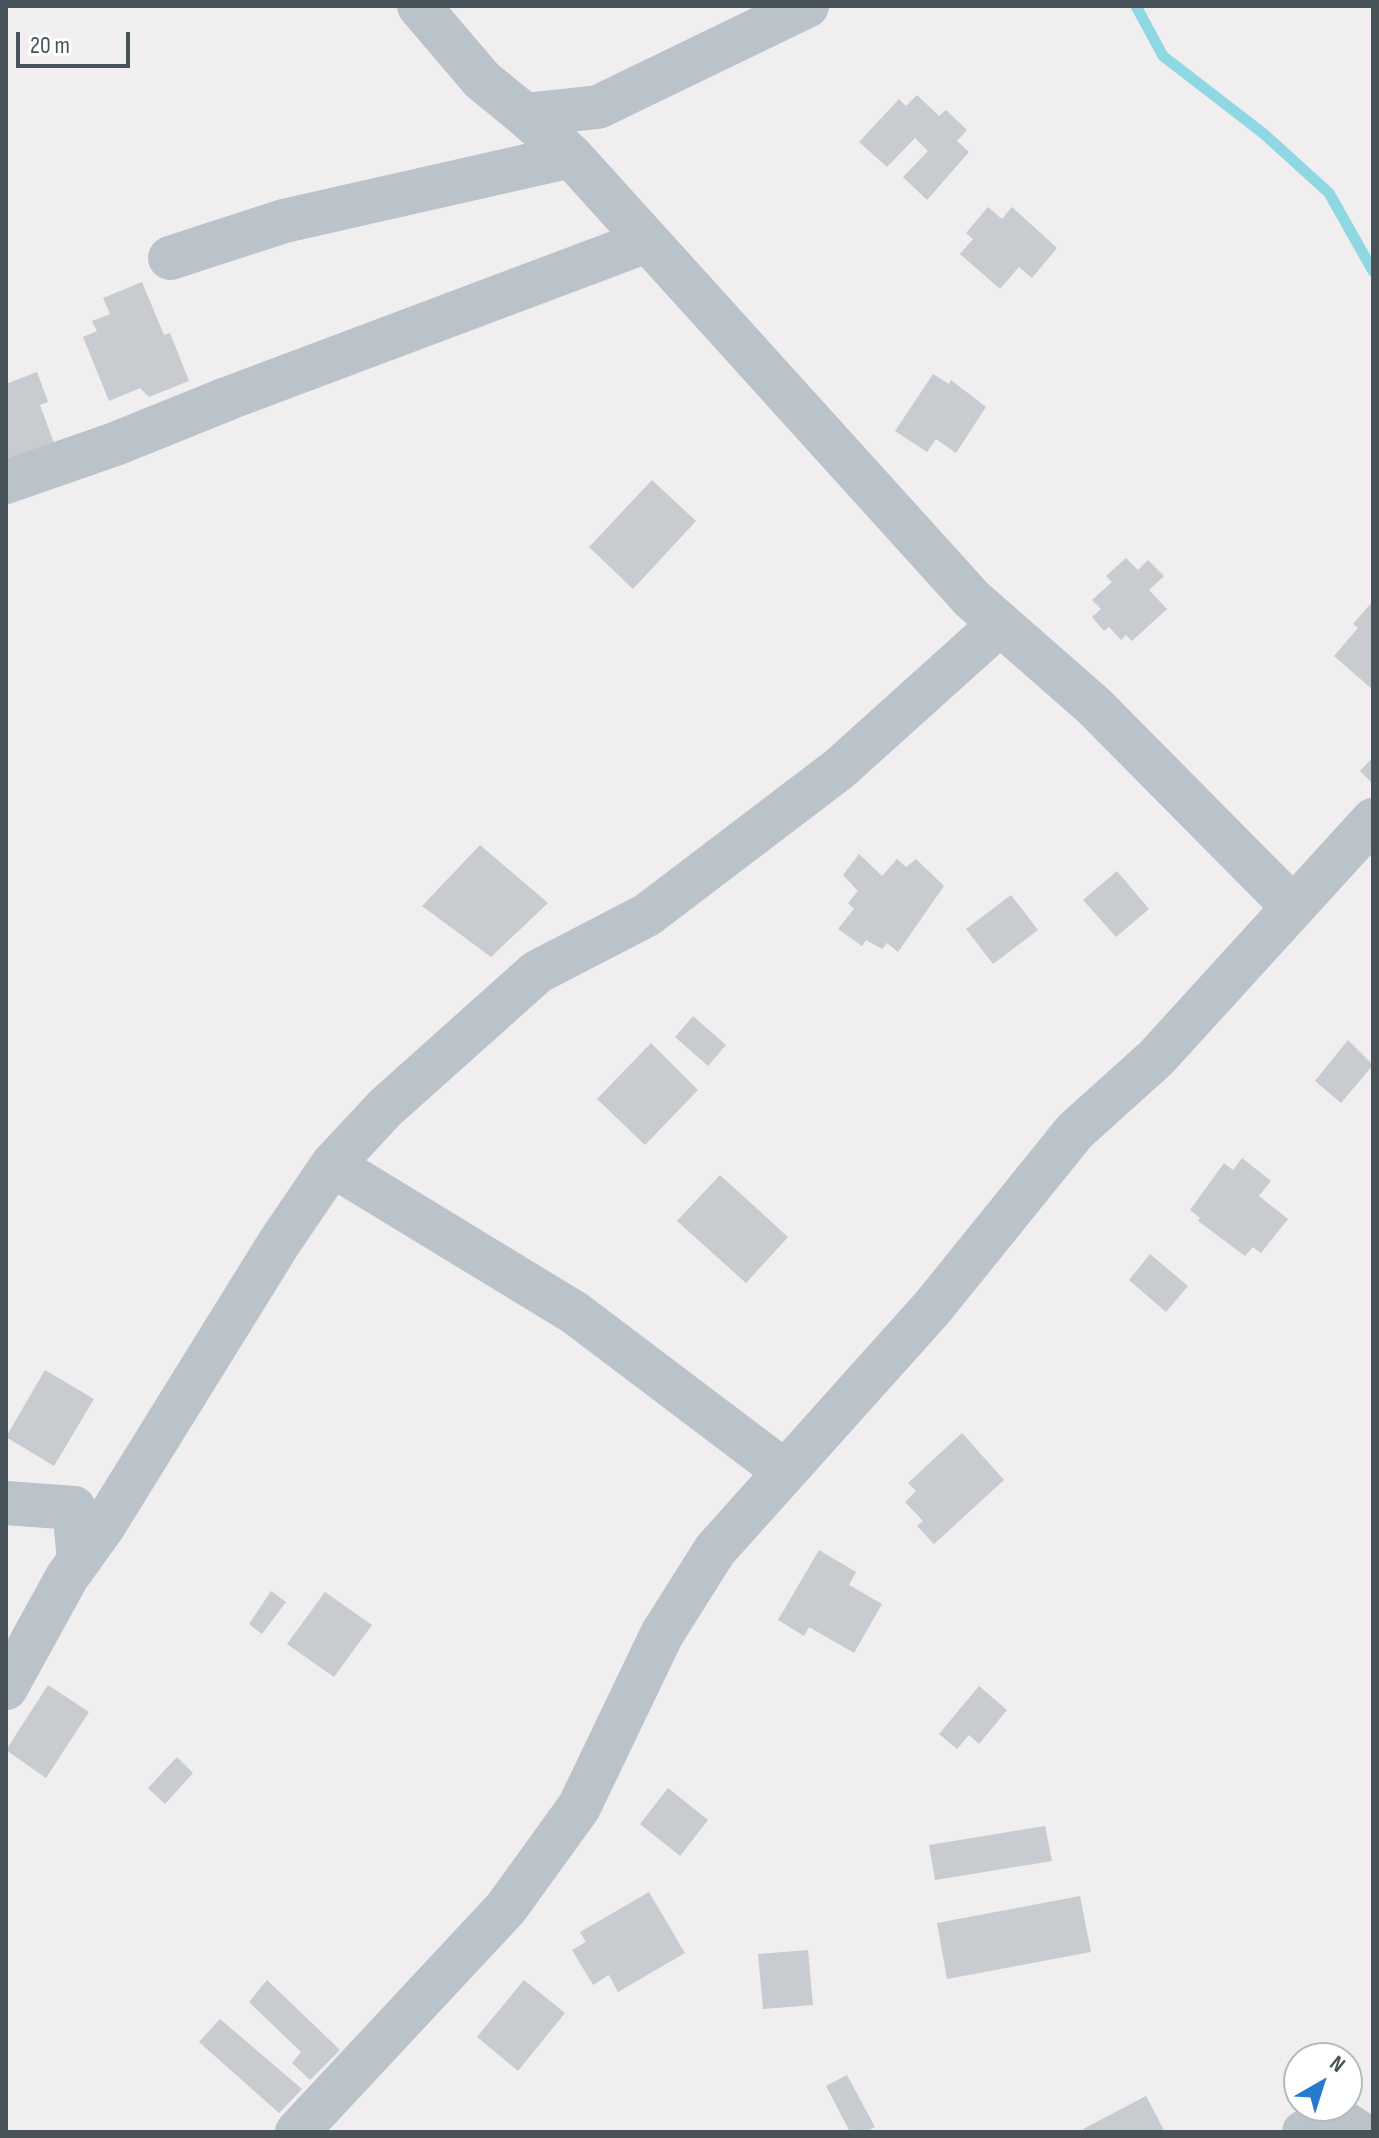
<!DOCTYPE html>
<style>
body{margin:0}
#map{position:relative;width:1379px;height:2138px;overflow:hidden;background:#f0eeee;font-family:"Sofia Sans Condensed",sans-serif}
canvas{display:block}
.frame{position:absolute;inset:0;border:8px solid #475259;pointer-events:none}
.north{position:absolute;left:1283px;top:2042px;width:80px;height:80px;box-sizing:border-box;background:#fff;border:2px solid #b5babd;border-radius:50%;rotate:39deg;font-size:22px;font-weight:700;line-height:32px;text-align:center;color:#475259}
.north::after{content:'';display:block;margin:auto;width:28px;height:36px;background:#287ad0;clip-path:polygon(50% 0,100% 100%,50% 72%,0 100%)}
.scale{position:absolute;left:16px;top:32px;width:114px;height:36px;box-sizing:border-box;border:4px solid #475259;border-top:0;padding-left:10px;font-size:24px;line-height:28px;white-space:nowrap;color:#475259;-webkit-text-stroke:6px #fff;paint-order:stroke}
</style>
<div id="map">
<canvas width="1379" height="2138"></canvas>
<div class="frame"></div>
<div class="north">N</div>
<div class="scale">20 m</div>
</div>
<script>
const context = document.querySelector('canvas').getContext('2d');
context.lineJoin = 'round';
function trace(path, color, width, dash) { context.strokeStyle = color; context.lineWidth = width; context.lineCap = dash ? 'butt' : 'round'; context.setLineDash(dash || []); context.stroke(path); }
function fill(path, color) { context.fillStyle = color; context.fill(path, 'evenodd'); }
const stream = new Path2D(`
 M1136,6l27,50 101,78 65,59 44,78`);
const building = new Path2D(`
 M917,95l22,21 7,-6 21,20 -10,11 12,11 -42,48 -24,-23 25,-26 -13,-13 -28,29 -28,-25 40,-43 7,7z
 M988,207l14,12 10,-12 45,41 -25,30 -13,-11 -19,22 -40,-35 13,-15 -7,-6z
 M142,282l22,53 6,-2 19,48 -40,16 -9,-9 -31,13 -26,-64 14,-6 -5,-10 18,-7 -7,-16z
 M37,372l11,30 -8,3 15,41 -49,17v-79z
 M933,374l16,10 2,-4 35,27 -30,46 -20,-14 -9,13 -32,-21z
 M652,480l44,41 -63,68 -44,-42z
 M1126,558l12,12 10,-10 16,16 -15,14 18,19 -35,32 -6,-6 -5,5 -12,-13 -5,4 -12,-14 9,-8 -9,-9 20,-18 -6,-6z
 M1373,601v89l-39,-34 24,-28 -5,-4z
 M1373,757v27l-13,-13z
 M480,845l68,58 -57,54 -69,-51z
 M859,854l23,22 15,-17 9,8 10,-8 28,27 -46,66 -11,-9 -5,6 -16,-9 -4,6 -24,-17 16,-20 -6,-6 10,-12 -15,-16z
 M1117,871l32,38 -33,28 -33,-37z
 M1011,895l27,35 -45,34 -27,-35z
 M693,1016l33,29 -18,21 -33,-29z
 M1348,1040l25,25 -32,38 -26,-22z
 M651,1043l47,47 -53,55 -48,-46z
 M1242,1158l29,23 -12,15 29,23 -27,34 -8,-6 -8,9 -47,-35 2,-3 -10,-8 34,-47 9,7z
 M720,1175l68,62 -42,46 -69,-62z
 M1150,1254l38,32 -22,26 -37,-32z
 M45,1370l49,29 -40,67 -48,-29z
 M962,1433l42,47 -70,64 -17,-18 6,-5 -18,-19 11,-11 -8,-8z
 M819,1550l37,22 -7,13 33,19 -28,49 -45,-26 -5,9 -26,-16z
 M271,1591l15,11 -24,32 -13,-10z
 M325,1592l47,33 -38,52 -47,-33z
 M48,1685l41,27 -43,66 -40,-28z
 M979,1686l28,24 -28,34 -10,-9 -12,14 -18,-15z
 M177,1757l16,16 -28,31 -17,-16z
 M668,1788l40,32 -28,36 -40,-32z
 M1045,1826l7,35 -117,19 -6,-35z
 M649,1892l36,61 -67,39 -9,-17 -16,10 -21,-35 14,-8 -6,-10z
 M1080,1896l11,56 -144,27 -10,-56z
 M808,1950l5,55 -50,4 -5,-55z
 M267,1980l73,70 -30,30 -18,-17 9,-11 -52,-50z
 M524,1980l41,33 -47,58 -41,-34z
 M220,2019l82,70 -23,24 -80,-71z
 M847,2075l28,52 -10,5h-15l-24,-46z
 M1146,2096l19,36h-80l-2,-3z`);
const street = new Path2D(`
 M419,6l63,74 43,35 73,-8 209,-101
 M525,115l46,41 401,443 122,107 198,200
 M170,258l114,-37 287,-65
 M6,482l109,-38 114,-46 418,-157
 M332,1165l243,148 209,158
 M6,1503l68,5 5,52
 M6,1688l61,-111 36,-50 176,-284 53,-78 53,-57 152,-136 110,-57 192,-146 161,-145
 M297,2132l209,-224 73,-101 83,-173 53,-84 217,-242 143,-177 81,-73 217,-238
 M1304,2132l31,-15 23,15`);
trace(stream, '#90d7e4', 11);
fill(building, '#c8cbd0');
trace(street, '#bac3c9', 44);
</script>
